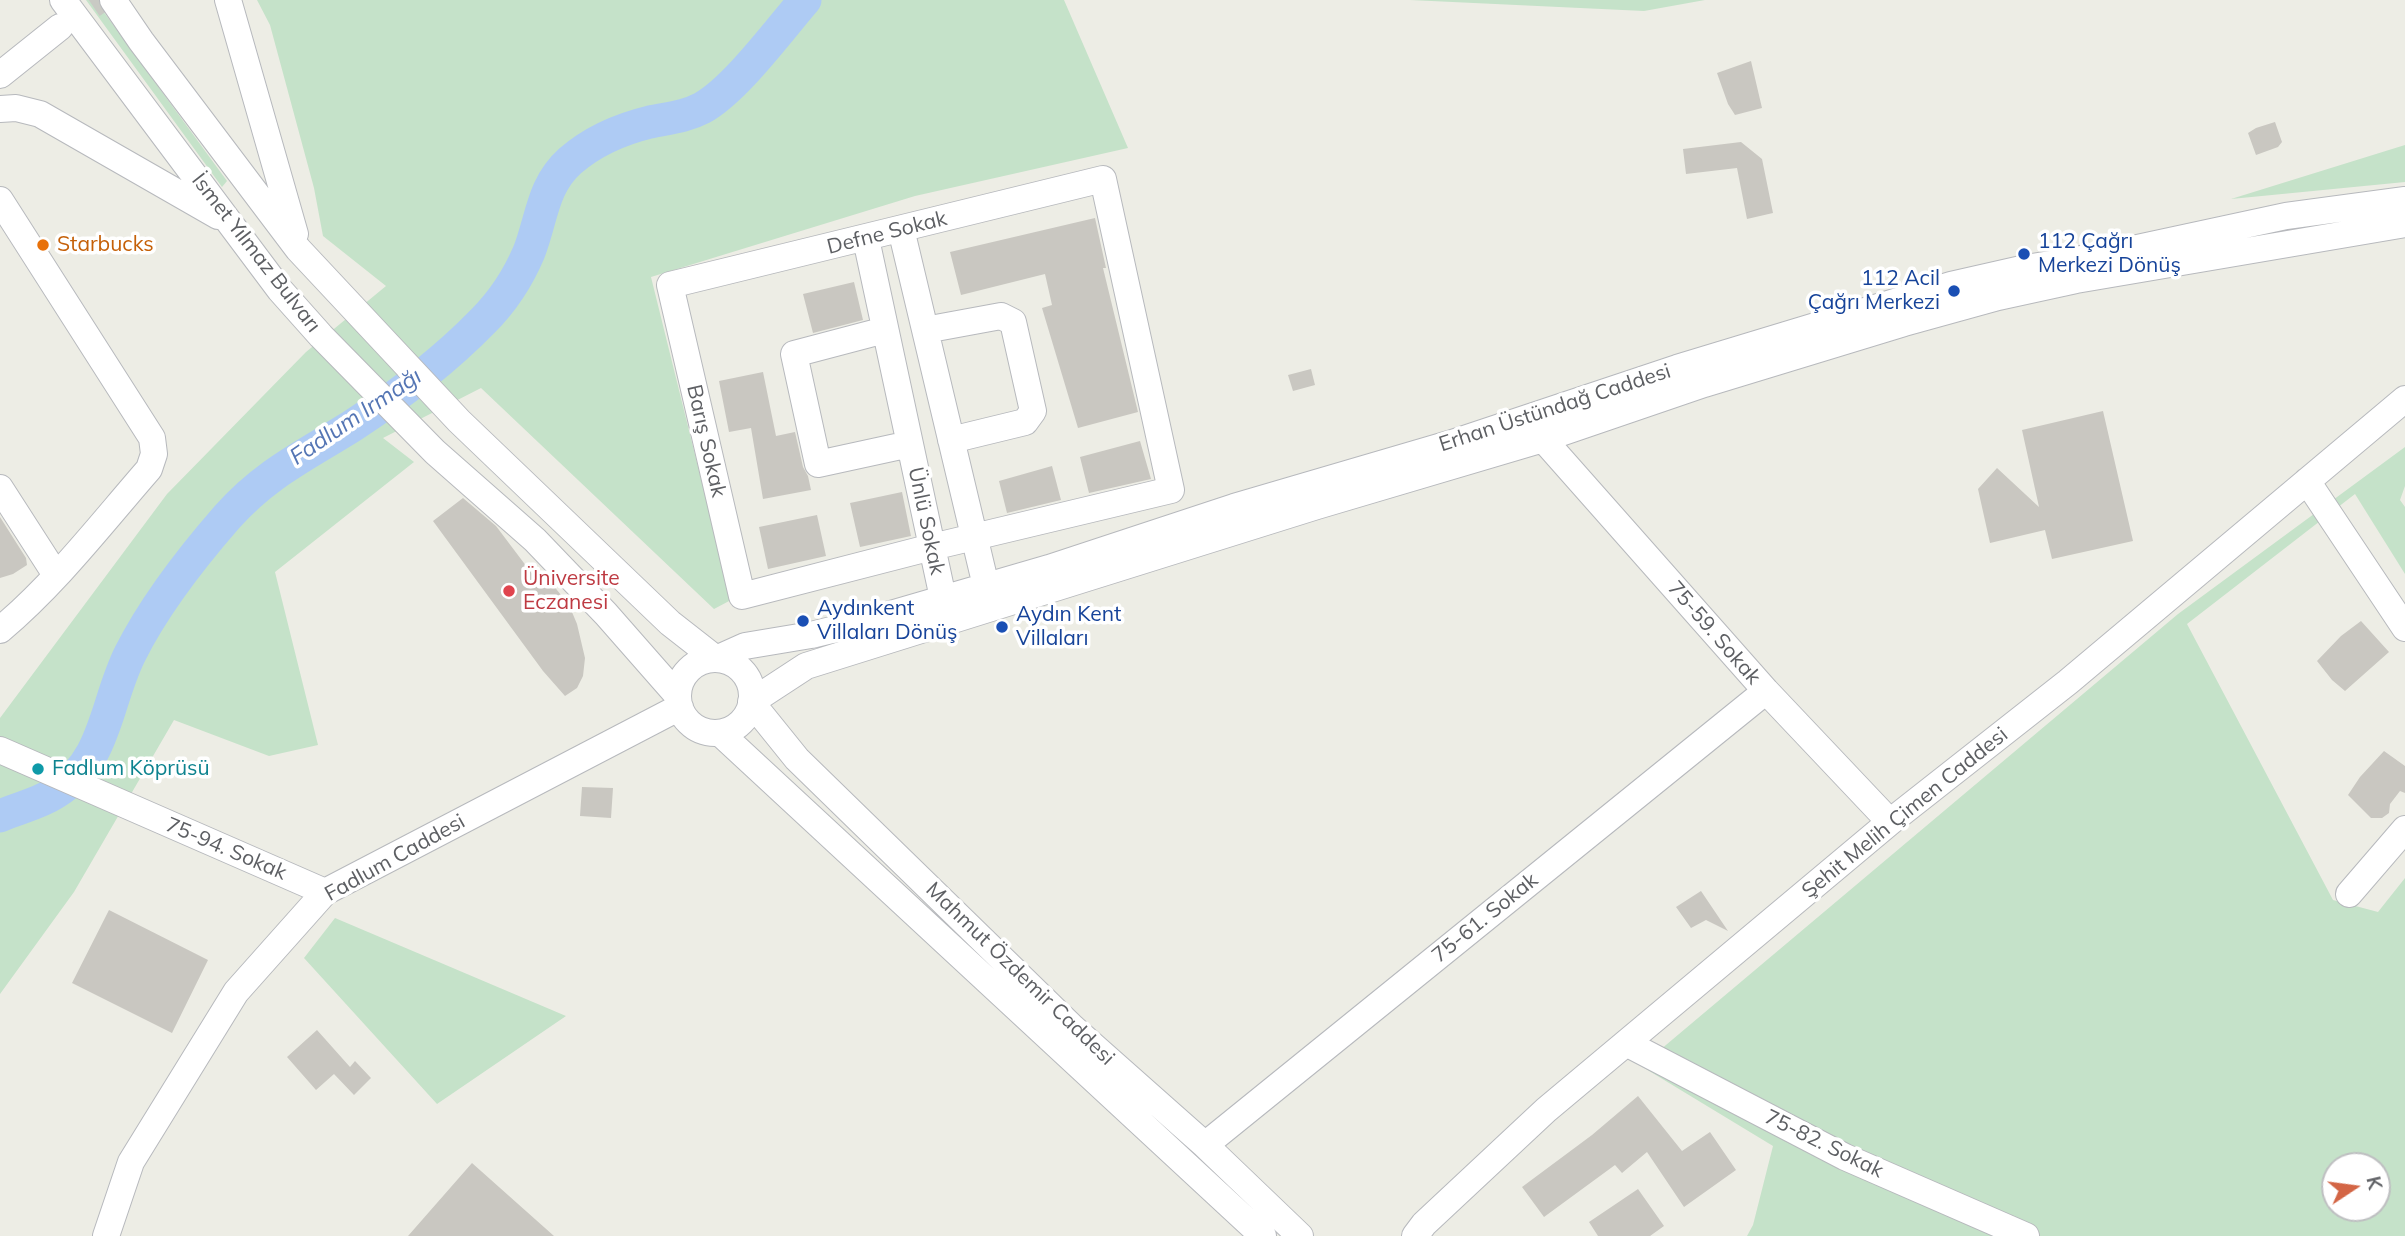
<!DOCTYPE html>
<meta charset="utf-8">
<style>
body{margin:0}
#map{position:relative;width:2405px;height:1236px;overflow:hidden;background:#edede5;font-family:Mulish,sans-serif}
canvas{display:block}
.north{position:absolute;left:2321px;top:1152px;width:70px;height:70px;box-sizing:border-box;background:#fff;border:2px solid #bebfc1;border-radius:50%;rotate:77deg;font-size:19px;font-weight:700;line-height:28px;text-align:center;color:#5d5f63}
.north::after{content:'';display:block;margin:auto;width:24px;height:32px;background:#d36545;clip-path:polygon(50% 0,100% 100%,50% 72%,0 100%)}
</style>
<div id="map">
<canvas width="2405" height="1236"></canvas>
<div class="north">K</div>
</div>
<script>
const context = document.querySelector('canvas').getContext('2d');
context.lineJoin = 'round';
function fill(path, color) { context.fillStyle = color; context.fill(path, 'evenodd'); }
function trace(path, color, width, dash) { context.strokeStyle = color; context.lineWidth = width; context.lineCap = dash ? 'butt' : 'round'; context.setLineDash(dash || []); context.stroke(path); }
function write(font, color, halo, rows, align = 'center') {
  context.font = font + ' Mulish,sans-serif'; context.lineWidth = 7; context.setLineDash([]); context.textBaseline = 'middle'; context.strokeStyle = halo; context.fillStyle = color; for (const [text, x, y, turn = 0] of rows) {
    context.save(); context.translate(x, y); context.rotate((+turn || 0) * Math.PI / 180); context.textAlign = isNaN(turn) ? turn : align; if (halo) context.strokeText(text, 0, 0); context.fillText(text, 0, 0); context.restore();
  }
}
const green = new Path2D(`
 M86,0h9l132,181 -5,6z
 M257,0h807l64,148 -213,48 -264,81 80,323 -17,9 -233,-221 -98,50 31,24 -139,110 43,173 -49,11 -95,-36 -100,172 -74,102v-276l167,-224 139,-142 80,-66 -63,-50 -9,-48 -44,-163z
 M1410,0h295l-61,11z
 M2405,145v37l-174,17z
 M2405,447v39l-5,14 5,7v67l-50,-80 -168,130 146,276 45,12 27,-34v358h-658l6,-11 20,-79 -132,-80 537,-452zM2335,1166h42v42h-42z
 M335,918l231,98 -129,88 -133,-146z`);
const river = new Path2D(`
 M0,816c18,-8 38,-12 55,-23 52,-33 50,-89 75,-139 23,-46 63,-98 97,-137 38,-43 77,-61 125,-91 46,-30 92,-65 131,-105 19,-19 35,-43 46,-69 13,-33 13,-66 41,-91 23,-20 51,-32 80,-39 19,-4 35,-5 52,-14 33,-18 77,-78 103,-108`);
const building = new Path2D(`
 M1751,61l11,47 -27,7 -7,-11 -11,-31z
 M2275,122l7,20 -4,5 -22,8 -8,-22 8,-5z
 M1741,142l21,17 11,54 -26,6 -10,-51 -51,6 -3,-25z
 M1095,218l11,50h-3l35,144 -60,16 -36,-120 10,-3 -7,-31 -84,21 -11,-43z
 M854,282l9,38 -50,13 -10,-39z
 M1311,369l4,16 -22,6 -5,-16z
 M763,372l13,64 19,-4 8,35 5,9 3,14 -48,9 -12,-71 -22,4 -10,-51z
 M2103,411l30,130 -81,18 -7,-29 -55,13 -12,-54 19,-21 42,39 -17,-77z
 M1140,441l11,38 -62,14 -9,-36z
 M1052,466l9,34 -54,13 -8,-32z
 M902,492l9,44 -51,11 -10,-44z
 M463,498l33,28 40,53 9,-4 24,30 8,19 8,34 -2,18 -6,12 -12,8 -22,-25 -110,-150z
 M817,515l9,41 -58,13 -9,-42z
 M0,517l26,41 1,7 -14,9 -13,4z
 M2361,621l28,31 -44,39 -13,-11 -15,-19 24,-25z
 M2384,751l21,15v27l-5,-2 -10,13 -1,9 -7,5h-11l-23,-23 12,-18z
 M582,787l31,1 -2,30 -31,-2z
 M1701,891l27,40 -22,-11 -15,8 -15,-21z
 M109,910l99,50 -36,73 -100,-50z
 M317,1030l33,37 5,-6 16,17 -17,17 -20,-21 -18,16 -29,-33z
 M1638,1096l44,55 28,-19 26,38 -52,37 -37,-55 -25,21 -7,-8 -71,52 -22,-30 70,-52z
 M472,1163l82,73h-146z
 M1638,1189l26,37 -14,10h-52l-9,-14z`);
const minorTunnel = new Path2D(`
 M60,27l40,-27`);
const minor = new Path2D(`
 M63,0l217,290 41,46 114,116 100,88 71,74 72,82
 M113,0l28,41 157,208 161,172 211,202 46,36
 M228,0l67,234
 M0,75l60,-48
 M0,109l16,-1 24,6 178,102
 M1103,179l68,311 -239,57 -190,49 -72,-311z
 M0,200l152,238 2,16 -5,15c-48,55 -93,114 -149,161
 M901,229l85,357
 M866,239l77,359
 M885,330l-91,24 24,110 92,-20
 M925,330l76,-14 12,6 20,89 -8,11 -74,18
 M1543,439l223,252 124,131
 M2307,481l98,147
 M0,488l56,87
 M716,659l29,-13 66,-11 49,-12 189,-55 185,-61 215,-63 228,-76 274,-83 75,-17 79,-13 181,-39 119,-16
 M678 696a37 37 0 1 1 74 0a37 37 0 1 1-74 0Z
 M751,702l55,-36 511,-160 226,-67 161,-55 200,-61 94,-26 78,-17 329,-56
 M751,702l46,57 276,269 132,117 95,91
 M720,733l543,503
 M0,750l325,142
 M2349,894l56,-65
 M1626,1043l219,114 181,79
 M1205,1145l561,-454
 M106,1236l25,-74 105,-170 89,-100 355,-185
 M1415,1236l9,-12 122,-114 344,-288 178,-140 337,-283`);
const markers = [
 [43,245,7,"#e8710a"],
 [2024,254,7,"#1a4fb4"],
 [1954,291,7,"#1a4fb4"],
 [509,591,7,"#e0444e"],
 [803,621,7,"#1a4fb4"],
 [1002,627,7,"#1a4fb4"],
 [38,769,7,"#0f9aa8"]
];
const streetNames = [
 ["Defne Sokak",887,233,-14],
 ["İsmet Yılmaz Bulvarı",256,253,52],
 ["Erhan Üstündağ Caddesi",1555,408,-18],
 ["Barış Sokak",706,441,77],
 ["Ünlü Sokak",926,521,78],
 ["75-59. Sokak",1714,633,49],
 ["Şehit Melih Çimen Caddesi",1905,813,-39],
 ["75-94. Sokak",226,849,23],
 ["Fadlum Caddesi",395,858,-29],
 ["75-61. Sokak",1485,918,-39],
 ["Mahmut Özdemir Caddesi",1020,974,44],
 ["75-82. Sokak",1824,1144,26]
];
const transitNames = [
 ["112 Çağrı",2038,242],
 ["Merkezi Dönüş",2038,266],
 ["112 Acil",1940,279,"right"],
 ["Çağrı Merkezi",1940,303,"right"],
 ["Aydınkent",817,609],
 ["Villaları Dönüş",817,633],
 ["Aydın Kent",1016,615],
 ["Villaları",1016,639]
];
const foodNames = [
 ["Starbucks",57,245]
];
const healthNames = [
 ["Üniversite",523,579],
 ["Eczanesi",523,603]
];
const cultureNames = [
 ["Fadlum Köprüsü",52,769]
];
const waterNames = [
 ["Fadlum Irmağı",356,417,-34]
];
fill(green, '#c5e2c9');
trace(river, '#aecbf4', 33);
fill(building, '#c9c7c1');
trace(minorTunnel, '#c9cac4', 26, [26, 13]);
trace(minor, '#b7b9bd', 28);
trace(minor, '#fff', 26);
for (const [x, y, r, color] of markers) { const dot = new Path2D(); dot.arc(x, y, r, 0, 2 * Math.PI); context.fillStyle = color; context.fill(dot); trace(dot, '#fff', 2.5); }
write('21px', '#5d5f63', '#fff', streetNames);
write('21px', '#164399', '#fff', transitNames, 'left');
write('21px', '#c56008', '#fff', foodNames, 'left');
write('21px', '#be3a42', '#fff', healthNames, 'left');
write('21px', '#0d838f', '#fff', cultureNames, 'left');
write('italic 23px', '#5475b4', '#fff', waterNames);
</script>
